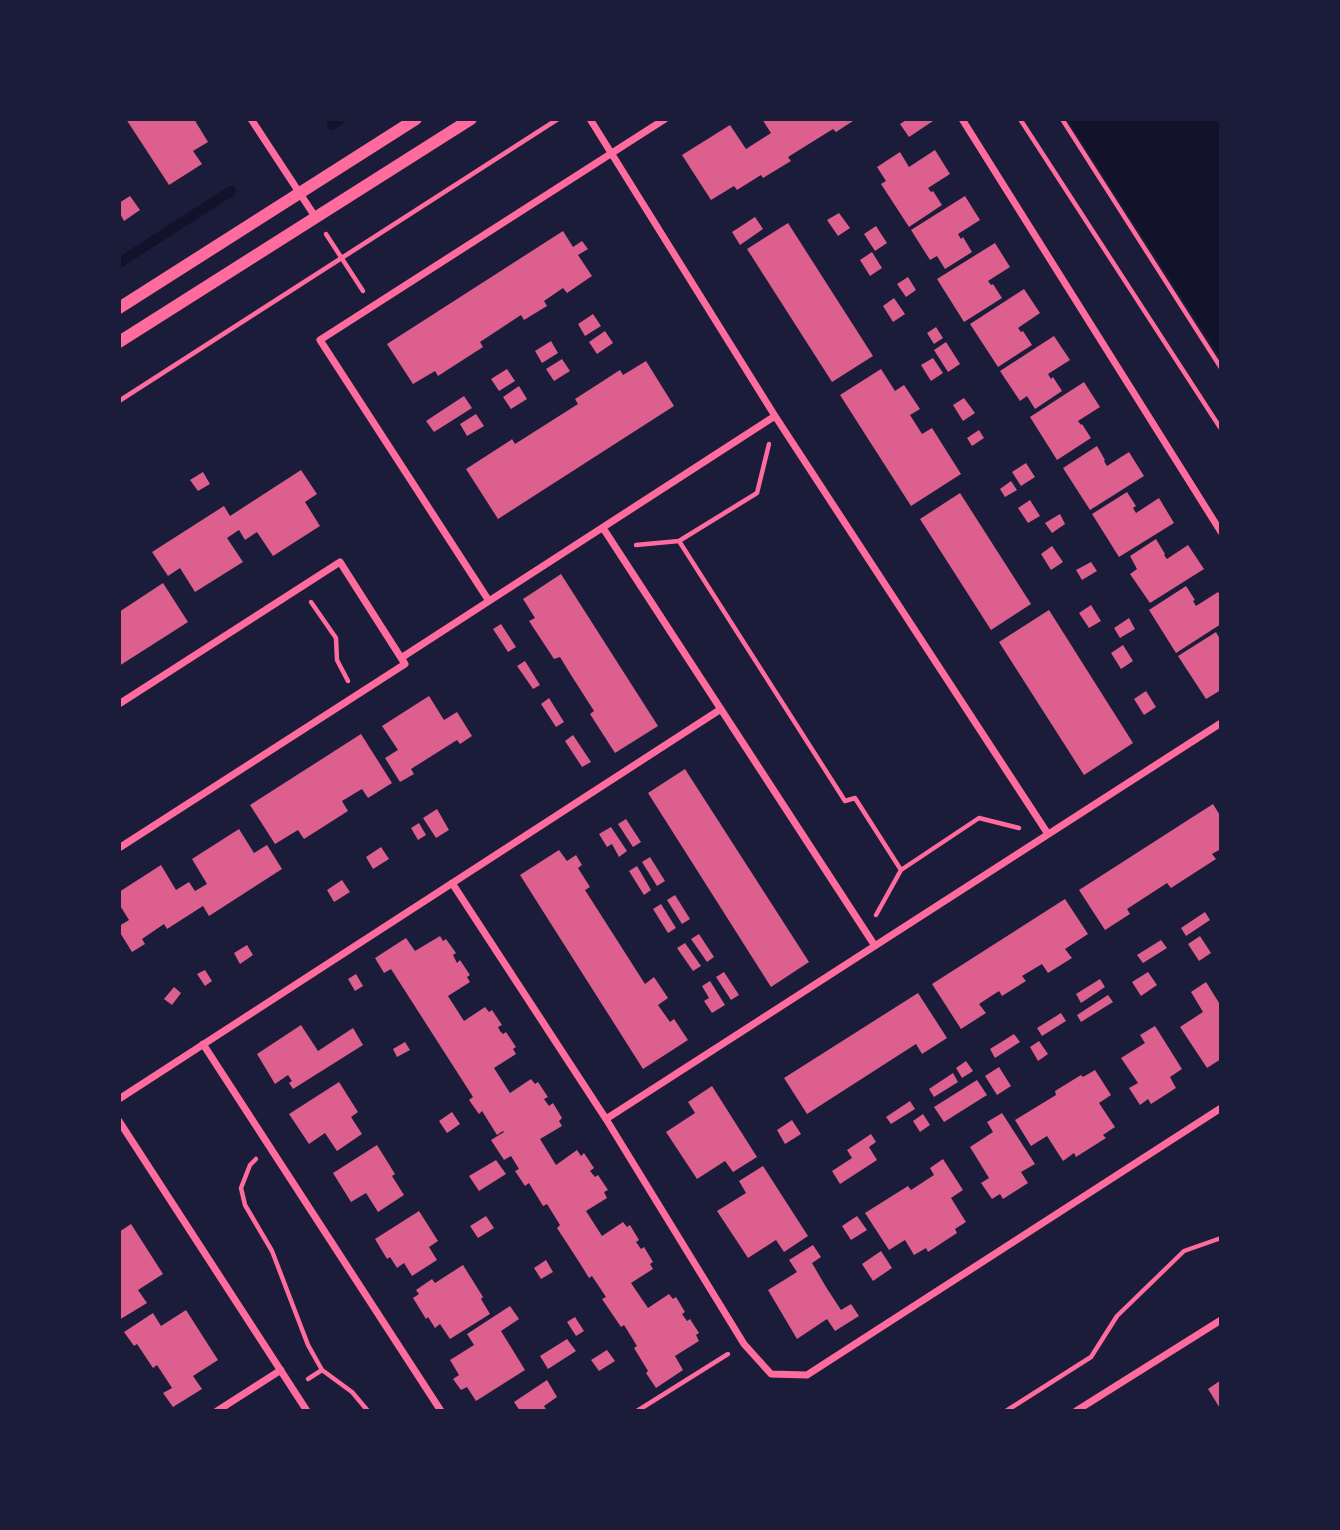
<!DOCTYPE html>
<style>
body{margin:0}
#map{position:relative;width:1340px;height:1530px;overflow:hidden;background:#1b1b3a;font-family:Overpass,sans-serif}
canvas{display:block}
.frame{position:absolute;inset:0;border:121px solid #1b1b3a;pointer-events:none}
</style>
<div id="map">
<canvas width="1340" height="1530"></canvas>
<div class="frame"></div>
</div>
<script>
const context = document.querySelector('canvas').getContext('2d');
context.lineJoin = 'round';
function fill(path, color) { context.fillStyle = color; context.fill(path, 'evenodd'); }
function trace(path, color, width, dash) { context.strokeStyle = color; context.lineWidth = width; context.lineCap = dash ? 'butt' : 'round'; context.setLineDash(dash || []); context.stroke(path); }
const water = new Path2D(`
 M1067,119h154v240z`);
const stream = new Path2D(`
 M332,125l9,-6
 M119,263l112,-72`);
const building = new Path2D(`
 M126,119h68l14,23 -15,9 9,13 -33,21z
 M762,119h94l-20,13 -3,-3 -45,28 3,4 -28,17 -2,-3 -24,15 -3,-4 -23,14 -29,-45 48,-30 16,24 25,-16z
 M908,119h23l2,2 -24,16 -9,-13z
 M935,150l15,24 -22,14 3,4 2,-1 9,14 -33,22 -28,-43 5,-3 -9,-14 23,-15 9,15z
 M130,196l10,14 -16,11 -5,-9v-9z
 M965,196l15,24 -22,14 3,5 2,-2 9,15 -27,17 -8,-13 -7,4 -19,-30z
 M839,213l11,15 -12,8 -11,-16z
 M755,217l8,12 -23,16 -8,-13z
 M788,223l85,133 -41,26 -85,-133z
 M876,226l11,17 -12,8 -11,-17z
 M563,231l10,16 9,-6 6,8 -10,6 14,21 -25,17 -4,-5 -19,13 3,5 -23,14 -3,-5 -41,27 3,5 -45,29 -3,-5 -22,13 -26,-40z
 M995,243l15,24 -22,14 3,4 2,-1 9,14 -38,24 -27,-43z
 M872,252l10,16 -12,8 -10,-16z
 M908,277l8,13 -10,7 -9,-13z
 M1024,289l16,24 -22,15 3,4 2,-1 9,14 -34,22 -28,-43z
 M894,298l11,16 -12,8 -10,-16z
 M593,314l8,12 -16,10 -7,-12z
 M936,327l7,11 -9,6 -7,-11z
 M605,331l8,12 -16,11 -8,-12z
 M1054,336l16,24 -22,14 3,5 2,-2 9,14 -27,18 -8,-13 -7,5 -20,-30z
 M551,341l7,12 -16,10 -7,-12z
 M946,342l14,22 -12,8 -14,-22z
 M933,358l10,15 -12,8 -10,-16z
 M562,359l8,12 -16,10 -8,-12z
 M646,361l28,45 -176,113 -32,-50 45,-29 1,-1 3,5 63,-40 -3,-5 45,-29 3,5z
 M507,369l8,12 -16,10 -8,-12z
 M881,369l14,22 9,-6 16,24 -10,6 12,19 10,-6 29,46 -50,32 -71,-111z
 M1084,382l16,25 -22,14 3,4 1,-1 9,14 -34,22 -27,-43z
 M519,386l8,13 -16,10 -8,-12z
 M464,396l8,12 -38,24 -8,-11z
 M964,398l11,15 -12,8 -10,-16z
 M476,414l8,12 -17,10 -7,-12z
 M979,430l5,8 -12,8 -5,-8z
 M1097,446l8,14 -1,1 3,5 22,-14 15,24 -54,34 -27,-42z
 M1026,463l9,14 -14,9 -9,-14z
 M301,470l16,24 -12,8 15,24 -47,30 -16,-24 -12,8 -6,-10 -12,8 16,24 -48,30 -15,-24 -12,8 -16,-24 72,-46 6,10z
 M203,472l7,12 -12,7 -8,-11z
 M1011,481l6,9 -12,7 -5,-8z
 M1127,492l9,14 -3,2 3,5 23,-15 15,25 -55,34 -27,-43z
 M960,493l71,111 -40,26 -71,-111z
 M1030,500l10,16 -12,7 -10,-15z
 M1060,514l5,10 -13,9 -7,-10z
 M1156,539l9,15 -1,1 3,4 21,-14 16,24 -54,34 -20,-29 7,-5 -7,-13z
 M1052,546l11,16 -12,8 -10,-16z
 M1091,562l6,9 -15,9 -6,-10z
 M561,574l97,152 -43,27 -25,-39 4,-3 -23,-36 -11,-18 -6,2 -25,-38 6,-3 -12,-19z
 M163,583l25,39 -69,44v-54z
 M1186,586l9,14 -2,1 3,5 22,-14 3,4v28l-45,29 -27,-43z
 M1091,605l10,16 -12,7 -10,-15z
 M1049,610l84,133 -49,32 -85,-133z
 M1129,618l6,11 -15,9 -6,-10z
 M501,624l15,23 -8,5 -15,-23z
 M1216,632l5,9v49l-15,9 -28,-43z
 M1123,645l10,16 -12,8 -10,-16z
 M525,661l15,24 -7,4 -16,-23z
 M1146,691l10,16 -12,8 -10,-16z
 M429,696l15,24 13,-8 15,24 -12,8 -3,-4 -46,29 3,5 -14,8 -15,-24 13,-8 -16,-24z
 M549,698l15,24 -8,5 -15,-23z
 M361,734l31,49 -24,15 -6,-9 -20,12 6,10 -44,28 -6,-9 -23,14 -25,-39z
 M573,735l18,27 -9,5 -17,-26z
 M685,769l124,193 -38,25 -123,-194z
 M1213,804l8,13v32l-9,5 4,5 -45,29 -4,-5 -40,26 3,5 -25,16 -26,-40z
 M437,809l12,21 -13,8 -13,-20z
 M626,819l15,23 -8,5 -15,-23z
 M419,823l7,12 -8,5 -7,-12z
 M611,827l16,24 -8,6 -7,-13 -5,3 -8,-13z
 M239,829l15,24 13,-8 15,24 -73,47 -6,-10 -36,23 -3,-5 -22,15 3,5 -13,8 -13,-21v-5l10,-6 -10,-16v-12l42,-27 15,25 13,-8 6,9 12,-7 -15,-25z
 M381,847l8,12 -16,10 -7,-12z
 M559,850l8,11 9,-6 6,10 -4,3 12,19 -5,3 60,94 9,-7 14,21 -10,7 12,17 4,-3 14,21 -45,29 -123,-194z
 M650,857l15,24 -8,5 -15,-24z
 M637,866l14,24 -7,5 -15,-24z
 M342,880l8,12 -16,10 -7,-12z
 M675,895l15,24 -8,5 -15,-24z
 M1065,899l23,35 -23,15 7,9 -24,15 -6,-9 -20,12 4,5 -24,15 -3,-5 -20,13 7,9 -25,16 -29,-45z
 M661,904l15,24 -8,5 -15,-24z
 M1205,912l5,8 -24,16 -5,-8z
 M699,934l15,23 -7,5 -16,-23z
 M440,936l3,5 3,-2 10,14 -3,2 4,8 3,-3 10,15 -3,2 3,5 -22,14 16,25 21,-14 4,5 3,-2 10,15 -4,2 2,4 3,3 3,-2 10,15 -3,2 3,5 -22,14 16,25 21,-14 4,5 3,-2 10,15 -4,2 5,7 4,-3 9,15 -3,3 3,5 -22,13 16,26 21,-15 4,6 3,-3 10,15 -4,3 5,6 3,-2 10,15 -4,2 3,6 -21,13 16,25 21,-14 4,5 3,-2 9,15 -3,2 5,7 3,-2 9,15 -3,2 3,5 -22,14 17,25 21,-14 4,5 3,-2 9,15 -3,2 5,7 3,-2 9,14 -3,2 3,6 -24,15 8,14 -27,18 -10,-15 2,-2 -14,-23 3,-2 -13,-21 -3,2 -19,-28 4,-2 -14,-21 -3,2 -8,-13 -24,-37 3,-3 -13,-21 -4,2 -14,-23 -4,3 -10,-15 4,-2 -8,-13 -7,4 -13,-20 13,-8 -1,-1 -6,4 -15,-24 -3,3 -10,-14 4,-3 -82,-128 -7,4 -9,-15 31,-20 9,13z
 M1200,936l11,17 -12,8 -11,-17z
 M1161,940l6,8 -24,15 -6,-8z
 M685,943l16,23 -8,5 -16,-23z
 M247,945l6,10 -13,9 -6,-11z
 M205,970l7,11 -7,5 -8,-12z
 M724,972l15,23 -8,5 -15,-23z
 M1148,972l9,13 -16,11 -9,-14z
 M356,974l7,12 -8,5 -7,-12z
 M1100,979l5,8 -24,16 -5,-9z
 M710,981l15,24 -13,8 -8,-12 5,-3 -7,-12z
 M1206,982l15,24v53l-14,9 -27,-41 23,-15 -12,-20z
 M174,987l7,6 -9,12 -8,-6z
 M918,993l29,45 -25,16 -6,-10 -109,70 -23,-36z
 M1108,995l5,7 -32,20 -4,-7z
 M1061,1013l5,8 -24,15 -5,-8z
 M301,1025l17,26 35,-23 10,17 -70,44 -4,-6 3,-2 -4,-6 -13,9 -18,-30z
 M1155,1026l27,43 -12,8 6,11 -25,16 -3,-5 -8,6 -11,-17 9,-5 -17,-25 24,-15 -5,-8z
 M1014,1034l6,8 -25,16 -5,-9z
 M1039,1041l9,13 -10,7 -8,-14z
 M405,1042l5,8 -13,7 -4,-8z
 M966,1061l7,10 -11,7 -6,-10z
 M999,1067l12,19 -14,9 -12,-19z
 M1095,1070l16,25 -12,8 16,24 -12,8 3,3 -30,19 -2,-4 -11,8 -16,-25 -16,10 -16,-26 41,-25 -1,-4 26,-16 2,2z
 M953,1073l5,9 -24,15 -5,-8z
 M977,1080l10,15 -43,27 -10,-15z
 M339,1082l19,30 -7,5 11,17 -25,17 -12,-18 -16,11 -20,-30z
 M712,1086l45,71 -24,15 -8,-11 -28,18 -31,-47 29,-19 -7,-11z
 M910,1101l5,8 -24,15 -5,-7z
 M452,1112l8,12 -13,9 -8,-12z
 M1002,1113l33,51 -14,8 7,11 -25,16 -3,-5 -8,5 -11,-16 8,-5 -19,-31 23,-15 -6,-10z
 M923,1114l7,11 -10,7 -7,-11z
 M792,1120l9,14 -16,10 -8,-14z
 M871,1134l5,8 -7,5 8,13 -37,24 -8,-13 20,-13 -5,-8z
 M377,1145l18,29 -3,2 12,19 -26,17 -12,-19 -15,9 -18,-29z
 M943,1159l20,31 -12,8 15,24 -11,7 2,4 -29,19 -2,-4 -12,7 -9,-15 -16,10 -24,-37 43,-27 3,4 23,-15 -4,-7z
 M496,1160l10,14 -27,17 -10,-15z
 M763,1166l45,70 -24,16 -8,-12 -28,18 -31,-47 29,-18 -7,-12z
 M419,1211l19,30 -9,6 8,13 -25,16 -8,-13 -7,5 -7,-11 -3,2 -12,-20z
 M486,1216l8,12 -16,10 -8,-12z
 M857,1216l10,14 -16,10 -9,-14z
 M131,1224l32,50 -25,16 9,13 -28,17v-88z
 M813,1245l8,12 -9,6 14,24 15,23 10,-6 8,12 -24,15 -8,-12 -30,20 -29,-49 29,-18 -8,-12z
 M881,1251l11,17 -19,13 -11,-17z
 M546,1260l7,12 -12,7 -7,-11z
 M463,1265l20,32 -2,2 9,15 -40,25 -10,-15 -5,4 -7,-11 -2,2 -13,-21 6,-4 -3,-4 16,-11 3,4z
 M510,1306l9,13 -18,12 24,39 -49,31 -9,-14 -6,3 -8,-11 6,-4 -9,-15 24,-15 -7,-11z
 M186,1310l32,50 -25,16 9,13 -29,18 -10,-14 9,-5 -15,-23 -4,3 -16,-24 -3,2 -10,-14 29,-19 8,13z
 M575,1317l9,14 -8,5 -9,-14z
 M567,1339l9,12 -28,18 -8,-13z
 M607,1350l8,11 -16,10 -8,-11z
 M547,1380l10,17 -13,9 3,5h-27l-6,-9z
 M1221,1380v30l-13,-21z`);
const path = new Path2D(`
 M1020,119l201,310
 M1062,119l159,249
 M326,234l37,57
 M119,401l439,-282
 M679,541l78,-48 12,-49
 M636,545l43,-4 166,260 10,-3 46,72
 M311,602l25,36 1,22 11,21
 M876,915l25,-45 78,-52 40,10
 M256,1159l-6,6 -9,23 4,17 27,46 36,94 14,25 30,22 16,19
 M308,1379l14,-9
 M637,1411l91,-57
 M1006,1411l85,-54 26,-41 67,-65 37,-13`);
const minor = new Path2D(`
 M251,119l65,99
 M590,119l185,297 273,418
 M665,119l-345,221 169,261 286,-185
 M962,119l259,413
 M603,528l272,418
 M401,658l88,-57
 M119,704l221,-142 65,102 -286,184
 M452,883l154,236 138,225 27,30 36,1 414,-267
 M203,1044l238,367
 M119,1099l602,-390
 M606,1119l615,-396
 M119,1121l188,290
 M217,1411l64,-41
 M1076,1411l145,-91`);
const tertiary = new Path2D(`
 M119,308l297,-189
 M119,342l352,-223`);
fill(water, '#12122b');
trace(stream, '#12122b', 10);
fill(building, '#dd5f8e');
trace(path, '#ff6b9d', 4.5);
trace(minor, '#ff6b9d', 7);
trace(tertiary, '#ff6b9d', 12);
</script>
